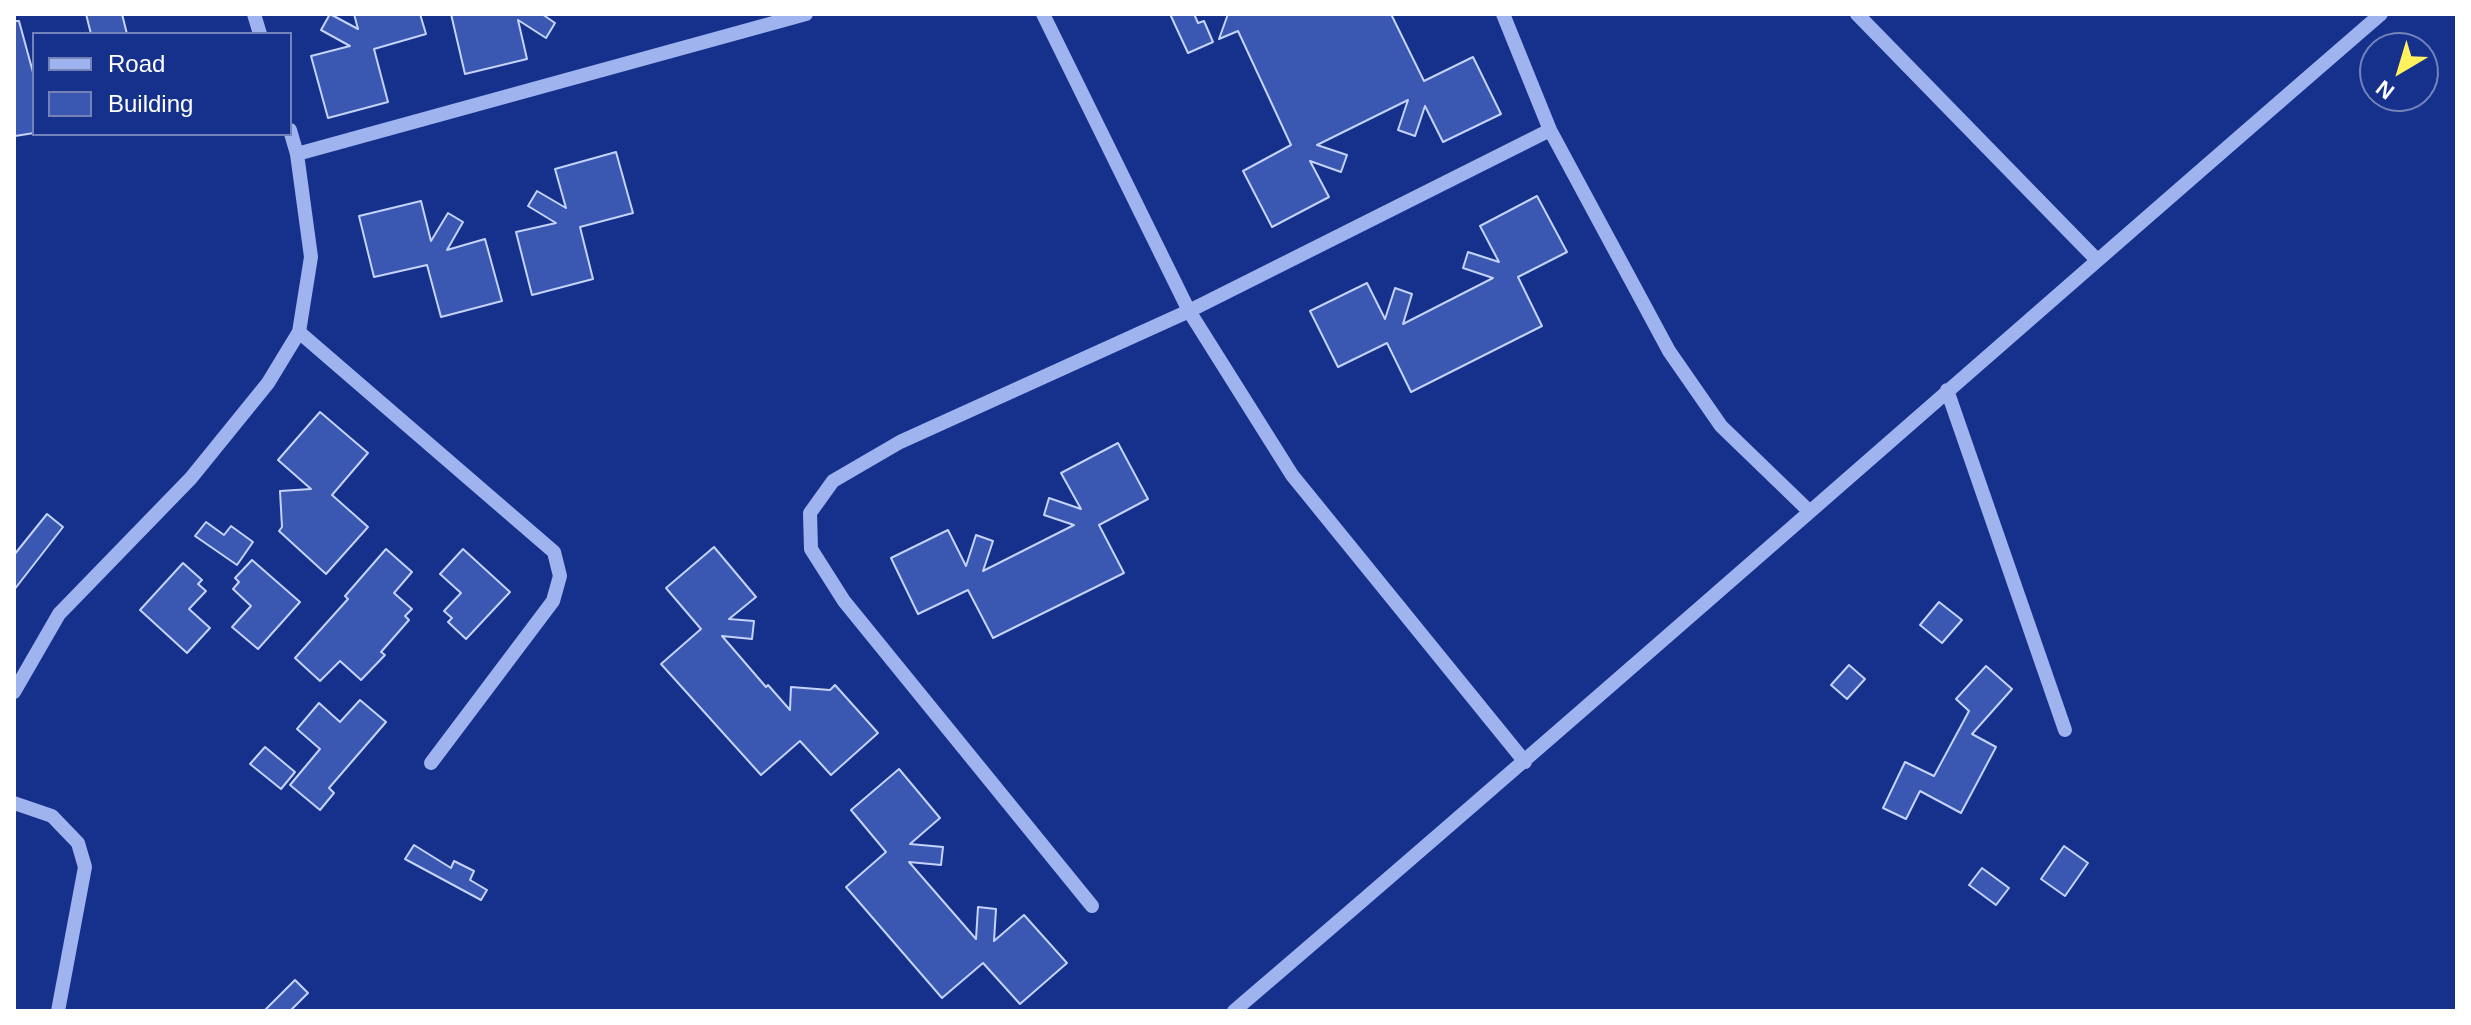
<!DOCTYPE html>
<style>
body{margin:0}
#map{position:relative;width:2471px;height:1025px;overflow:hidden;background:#16318b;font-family:Arial,sans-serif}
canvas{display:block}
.frame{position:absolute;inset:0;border:16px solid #fff;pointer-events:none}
.legend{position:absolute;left:32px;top:32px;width:260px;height:104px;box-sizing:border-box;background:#16318b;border:2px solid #7383b9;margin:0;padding:10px 14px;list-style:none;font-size:24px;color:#fff}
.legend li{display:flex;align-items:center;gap:16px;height:40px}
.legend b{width:40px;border:2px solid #7383b9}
.north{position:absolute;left:2359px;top:32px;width:80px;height:80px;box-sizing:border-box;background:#16318b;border:2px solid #7383b9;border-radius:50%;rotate:218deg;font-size:22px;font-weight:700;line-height:32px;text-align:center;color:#fff}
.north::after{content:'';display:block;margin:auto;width:28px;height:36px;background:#fff25d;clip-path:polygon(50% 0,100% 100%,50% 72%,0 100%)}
</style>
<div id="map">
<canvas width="2471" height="1025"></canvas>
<div class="frame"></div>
<ul class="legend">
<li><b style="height:10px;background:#9fb3ef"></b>Road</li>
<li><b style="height:22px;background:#3a57b2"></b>Building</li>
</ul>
<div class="north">N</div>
</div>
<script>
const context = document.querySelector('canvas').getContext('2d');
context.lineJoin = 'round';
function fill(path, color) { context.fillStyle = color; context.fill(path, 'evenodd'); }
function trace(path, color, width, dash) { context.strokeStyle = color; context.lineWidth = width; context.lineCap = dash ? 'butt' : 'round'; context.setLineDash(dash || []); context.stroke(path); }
const building = new Path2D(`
 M86,14h36l5,20h-36z
 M330,14l28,15 -4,-15h66l6,20 -52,15 14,53 -60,16 -17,-62 39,-10 -29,-16z
 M451,14h91l13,9 -9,15 -28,-18 9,39 -62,15z
 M1170,14h24l4,9 6,-2 9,21 -25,11z
 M1228,14h163l33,67 49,-24 28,57 -58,28 -18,-36 -10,30 -17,-6 10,-30 -91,45 30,10 -6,17 -31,-11 19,36 -57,30 -29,-56 48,-26 -53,-114 -19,8z
 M14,21h5l15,55v57l-19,3z
 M616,152l17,61 -53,14 13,52 -61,16 -16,-63 40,-9 -28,-17 9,-15 29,17 -11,-39z
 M1537,196l30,56 -49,25 24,49 -131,66 -24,-49 -49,24 -28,-56 57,-28 18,36 10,-31 17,6 -9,30 90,-46 -30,-10 5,-16 31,10 -19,-36z
 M421,201l10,40 17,-28 15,9 -16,28 38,-11 17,62 -61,16 -14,-52 -53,12 -15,-61z
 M320,412l48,41 -36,42 36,32 -42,47 -47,-43 3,-4 -2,-36 31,-2 -33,-29z
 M1118,443l30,56 -49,26 25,48 -131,65 -25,-48 -50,24 -27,-56 57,-28 18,36 10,-31 17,6 -10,30 91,-46 -30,-10 5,-17 32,11 -20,-36z
 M47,514l16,13 -49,63v-35z
 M206,522l18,13 7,-9 22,16 -16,23 -42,-29z
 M714,547l42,50 -27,22 25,2 -2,18 -30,-3 44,51 2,-2 22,25 1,-23 39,3 5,-5 43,48 -47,42 -31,-34 -39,34 -100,-111 40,-35 -35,-41z
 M386,549l26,23 -18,21 18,16 -7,7 4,4 -28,32 4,3 -24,25 -21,-19 -20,20 -25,-23 53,-59 -3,-3z
 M463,549l47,43 -44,47 -18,-17 4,-4 -8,-7 17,-18 -21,-19z
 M252,560l48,42 -42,47 -26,-22 19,-21 -18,-17 6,-7 -4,-4z
 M183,563l19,17 -4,4 8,7 -17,18 21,19 -23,25 -47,-43z
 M1939,602l23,18 -20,23 -22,-18z
 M1849,665l16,14 -18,20 -16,-14z
 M1986,666l26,23 -40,45 24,13 -35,66 -41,-22 -14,28 -23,-11 22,-46 29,14 35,-65 -13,-12z
 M360,700l26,22 -57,66 5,5 -14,17 -30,-25 30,-36 -23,-20 22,-26 21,19z
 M265,747l30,25 -14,17 -31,-25z
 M899,769l41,49 -30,26 33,3 -2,18 -32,-3 67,77 2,-32 18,2 -2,32 30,-26 43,48 -47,41 -37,-41 -41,35 -96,-111 40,-35 -35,-42z
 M414,845l37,23 3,-7 20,10 -4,9 17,10 -6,10 -76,-41z
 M2064,846l24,17 -23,33 -24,-17z
 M1982,868l27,20 -13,17 -27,-20z
 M295,980l13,13 -18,18h-26z`);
const minor = new Path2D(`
 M254,14l6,20
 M1043,14l146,297 103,164 233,287
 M1503,14l47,116 119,221 52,75 88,85
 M1857,14l240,246
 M290,130l7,24 509,-140
 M299,332l255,220 6,24 -7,25 -122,162
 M1947,390l118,340
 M14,692l45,-78 132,-136 77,-95 31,-51 12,-75 -14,-103
 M14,803l38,13 26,27 7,24 -27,144
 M1092,906l-248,-305 -33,-52 -1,-36 23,-32 67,-39 289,-131 361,-181
 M1234,1011c385,-329 764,-666 1147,-997`);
fill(building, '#3a57b2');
trace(building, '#c5d3fb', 2);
trace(minor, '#9fb3ef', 14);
</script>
